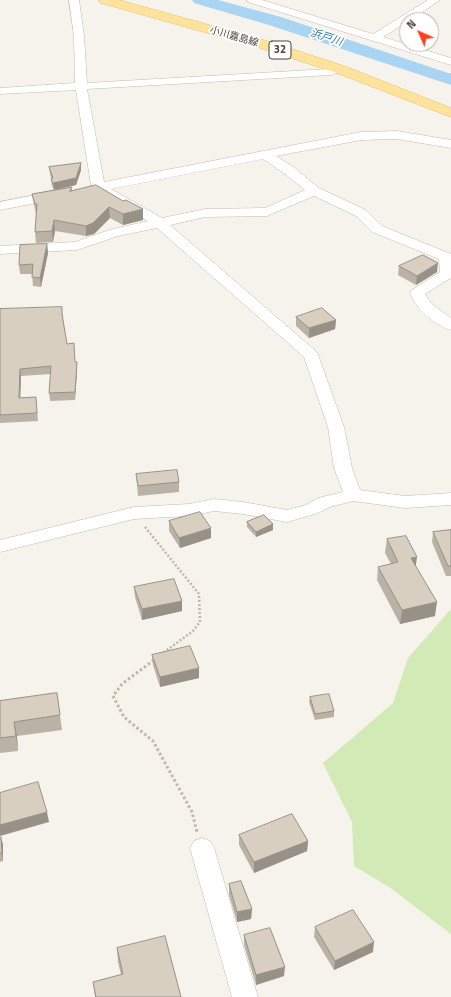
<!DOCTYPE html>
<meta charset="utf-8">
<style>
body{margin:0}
#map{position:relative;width:451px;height:997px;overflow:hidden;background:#f6f3ec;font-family:"Titillium Web",sans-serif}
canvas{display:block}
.north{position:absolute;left:399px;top:12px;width:40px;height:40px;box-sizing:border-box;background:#fff;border:1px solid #b7b4b0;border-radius:50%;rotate:315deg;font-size:11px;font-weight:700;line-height:16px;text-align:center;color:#4b4439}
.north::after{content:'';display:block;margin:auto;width:14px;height:18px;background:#fc3f1d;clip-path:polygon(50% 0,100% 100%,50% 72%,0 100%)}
</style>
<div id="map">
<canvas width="451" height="997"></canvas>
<div class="north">N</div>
</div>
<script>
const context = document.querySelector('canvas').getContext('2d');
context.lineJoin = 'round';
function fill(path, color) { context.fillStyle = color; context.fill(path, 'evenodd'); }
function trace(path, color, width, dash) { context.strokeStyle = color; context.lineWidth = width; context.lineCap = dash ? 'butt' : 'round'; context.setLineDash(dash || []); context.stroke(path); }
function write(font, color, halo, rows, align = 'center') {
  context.font = font + ' "Titillium Web","Noto Sans JP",sans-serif'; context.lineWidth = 3.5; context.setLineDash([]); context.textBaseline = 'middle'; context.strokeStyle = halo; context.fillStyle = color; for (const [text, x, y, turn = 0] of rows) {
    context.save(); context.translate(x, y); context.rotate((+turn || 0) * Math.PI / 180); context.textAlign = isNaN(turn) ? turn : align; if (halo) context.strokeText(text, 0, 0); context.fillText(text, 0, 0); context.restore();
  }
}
const green = new Path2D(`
 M451,609v325l-62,-47 -35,-21 -2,-44 -29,-59 70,-60 15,-45z`);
const stream = new Path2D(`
 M450,73h1v2l-6,3 -2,-1z`);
const river = new Path2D(`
 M192,0h26l63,17 170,57v11l-182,-60 -75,-22z`);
const pathFar1 = new Path2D(`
 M145,527l54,67 1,28 -7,9 -30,22`);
const path = new Path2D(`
 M154,660l-32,24 -9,12 11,21 29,24 39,71 5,20`);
const minor = new Path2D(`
 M69,0h10l5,36 3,47 242,-14 10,-3 6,3 -2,2 -12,4 -244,14 17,93 257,-50 36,-1 54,9v8l-54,-9 -36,1 -85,16 19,12 24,20 47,22 16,16 69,28v24l-26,16 7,10 19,14v12c-17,-5 -35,-21 -41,-37l2,-3 28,-18 -1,-13 -67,-27 -16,-16 -42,-20 -47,20 -62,1 -35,8 147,127 27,75 8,41 8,22 45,6 46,-3v12l-46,3 -52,-7 -23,6 -12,6 -31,9 -44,-8 -29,-3 -25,5 -55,3 -134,33v-12l134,-33 55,-3 25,-5 29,3 44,8 19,-5 12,-7 25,-6 -9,-24 -6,-41 -24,-70 -147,-129 -39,8 -41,14 -77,4v-8l75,-4 34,-12 39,-9 -51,-29 -7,-1 -2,-3 3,-3 -15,-95 -76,4v-6l75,-5 -1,-47zM263,159l22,15 20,16 -40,18 -60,1 -43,9 -51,-29z
 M247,0h15l111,34 55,-34h12l-29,20h-4v2l-24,15 68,21v7l-203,-63z
 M56,191l5,1 2,3 -2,3 -61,12v-8z
 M202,838l8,3 4,7 44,149h-26l-42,-149 4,-7z`);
const major = new Path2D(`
 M99,0h20l148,41 77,25 107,42v9l-117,-45 -77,-25 -156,-44z`);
const wall = new Path2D(`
 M81,163v7l-5,15 -22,5 -2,-4 -1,-7v-1l-1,-4 -1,-7z
 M72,187v3l71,30 -20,5 -13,-7 -16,16 -8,2 -31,-5 -2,11 -17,1 -1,-11 1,-18 -2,-9 -2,-11z
 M47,244l1,9 -7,34 -8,-1 -1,-12h-12l-1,-9z
 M399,266l38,6 -21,13 -18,-10z
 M0,309l63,5v5l4,25 8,18h2v8l-2,30 -25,1 -1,-8 2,-19 -30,2 -1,22 16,-1 2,24 -38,2z
 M296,317l40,3 -1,9 -26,9 -13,-12z
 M136,474l43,8v10l-41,4z
 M169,521l42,17 -31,10 -11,-17z
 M247,522l26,2v6l-17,7 -9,-10z
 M451,530v46h-5l-14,-34 1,-10z
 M387,539l29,27 19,50 -35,8 -23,-44 1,-13 13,-3 -6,-11z
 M134,587l48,24 -40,9 -7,-23z
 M152,655l47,23 -39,9 -7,-22z
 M57,693l5,37 -45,6 1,15 -18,2v-52z
 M310,697l24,14v6l-19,3 -6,-18z
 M239,835l69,6 -1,10 -53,22 -15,-28z
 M0,837h1l2,8v16l-3,1z
 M229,884l23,25 -1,10 -14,3 -8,-27z
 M315,927l58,25 -39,18 -20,-33z
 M244,935l40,41 -28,9 -12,-40z
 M117,948l64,49h-86l-2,-15 28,-7 -3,-13z`);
const shadedWall = new Path2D(`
 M81,163v7l-5,15 -22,5 -1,-7z
 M109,207l1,11 -16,16 -8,2v-10z
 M143,209v11l-20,5v-11z
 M54,220l1,11 -2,11 -1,-11z
 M47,244l1,9 -7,34 -1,-9z
 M438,263l-1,9 -21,13 1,-9z
 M336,320l-1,9 -26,9v-10z
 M77,362v8l-2,30v-8z
 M20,369l1,7 -1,30 -1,-8z
 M273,524v6l-17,7v-5z
 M211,528v10l-31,10 -1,-10z
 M417,557l-2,14 -4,-13z
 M182,601v10l-40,9v-11z
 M437,602l-2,14 -35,8 2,-14z
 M199,668v10l-39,9v-10z
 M14,722l3,14 1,15 -2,-15z
 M47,812l2,10 -49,14v-11z
 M1,837l2,8v16l-1,-8z
 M308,841l-1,10 -53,22v-11z
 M252,909l-1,10 -14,3v-10z
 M374,942l-1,10 -39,18 1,-9z
 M285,967l-1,9 -28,9v-10z`);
const building = new Path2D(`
 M81,163l-5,15 -23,5 -2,-4 2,-1 -4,-11z
 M96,185l27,16 3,-1 17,9 -20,5 -14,-7 -16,16 -7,3 -32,-6 -2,11 -17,1 2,-28h-2l-3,-10 40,-7 -2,4z
 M47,244l-7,34 -8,-1 1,-13 -14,1 1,-20z
 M423,255l15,8 -21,13 -18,-10z
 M62,307v7l5,30 7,-1 1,19h2l-2,30 -26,1 2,-27 -31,3 -1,29 17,-1 1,16 -37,2v-106z
 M322,308l14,12 -27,8 -13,-11z
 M177,470l2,12 -41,4 -2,-12z
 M200,512l11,16 -32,10 -10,-17z
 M264,515l9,9 -17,8 -9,-10z
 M451,530v36h-3l-15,-34z
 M406,536l11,21 -6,1 26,44 -35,8 -24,-43 20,-5 -11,-23z
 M174,579l8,22 -40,8 -8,-22z
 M190,646l9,22 -39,9 -8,-22z
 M57,693l3,22 -46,7 2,14 -16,2v-37z
 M329,694l5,17 -19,3 -5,-17z
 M38,782l9,30 -47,13v-32z
 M292,814l16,27 -54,21 -15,-27z
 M0,837h1l1,16h-2z
 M241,881l11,28 -15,3 -8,-28z
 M353,910l21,32 -39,19 -20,-34z
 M270,928l15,39 -29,8 -12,-40z
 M165,936l16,61h-85l-3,-15 30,-8 -6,-26z`);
const farStreetnames = [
 ["小川嘉島線",234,37,16]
];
const farWaternames = [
 ["浜戸川",326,38,18]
];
const shields = [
 [280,50,22]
];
const shieldNames = [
 ["32",280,50]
];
fill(green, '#d2eab5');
fill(stream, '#a9d4f2');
fill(river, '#a9d4f2');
trace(minor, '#c2bbae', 1);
trace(major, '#e6c16a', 1);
trace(pathFar1, '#c4b79f', 2.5, [2, 2]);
trace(path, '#c4b79f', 3, [2.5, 2.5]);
fill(minor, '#fff');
fill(major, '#ffe39c');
fill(wall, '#bab2a6');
fill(shadedWall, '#979187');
fill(building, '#d8cfc1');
trace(building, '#979187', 1);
write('10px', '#4b4439', '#fff', farStreetnames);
write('italic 11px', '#2e7ab2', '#fff', farWaternames);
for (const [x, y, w] of shields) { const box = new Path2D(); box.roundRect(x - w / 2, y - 9, w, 18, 3); context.fillStyle = '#fff'; context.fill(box); trace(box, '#4b4439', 1); }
write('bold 11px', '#4b4439', null, shieldNames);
</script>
